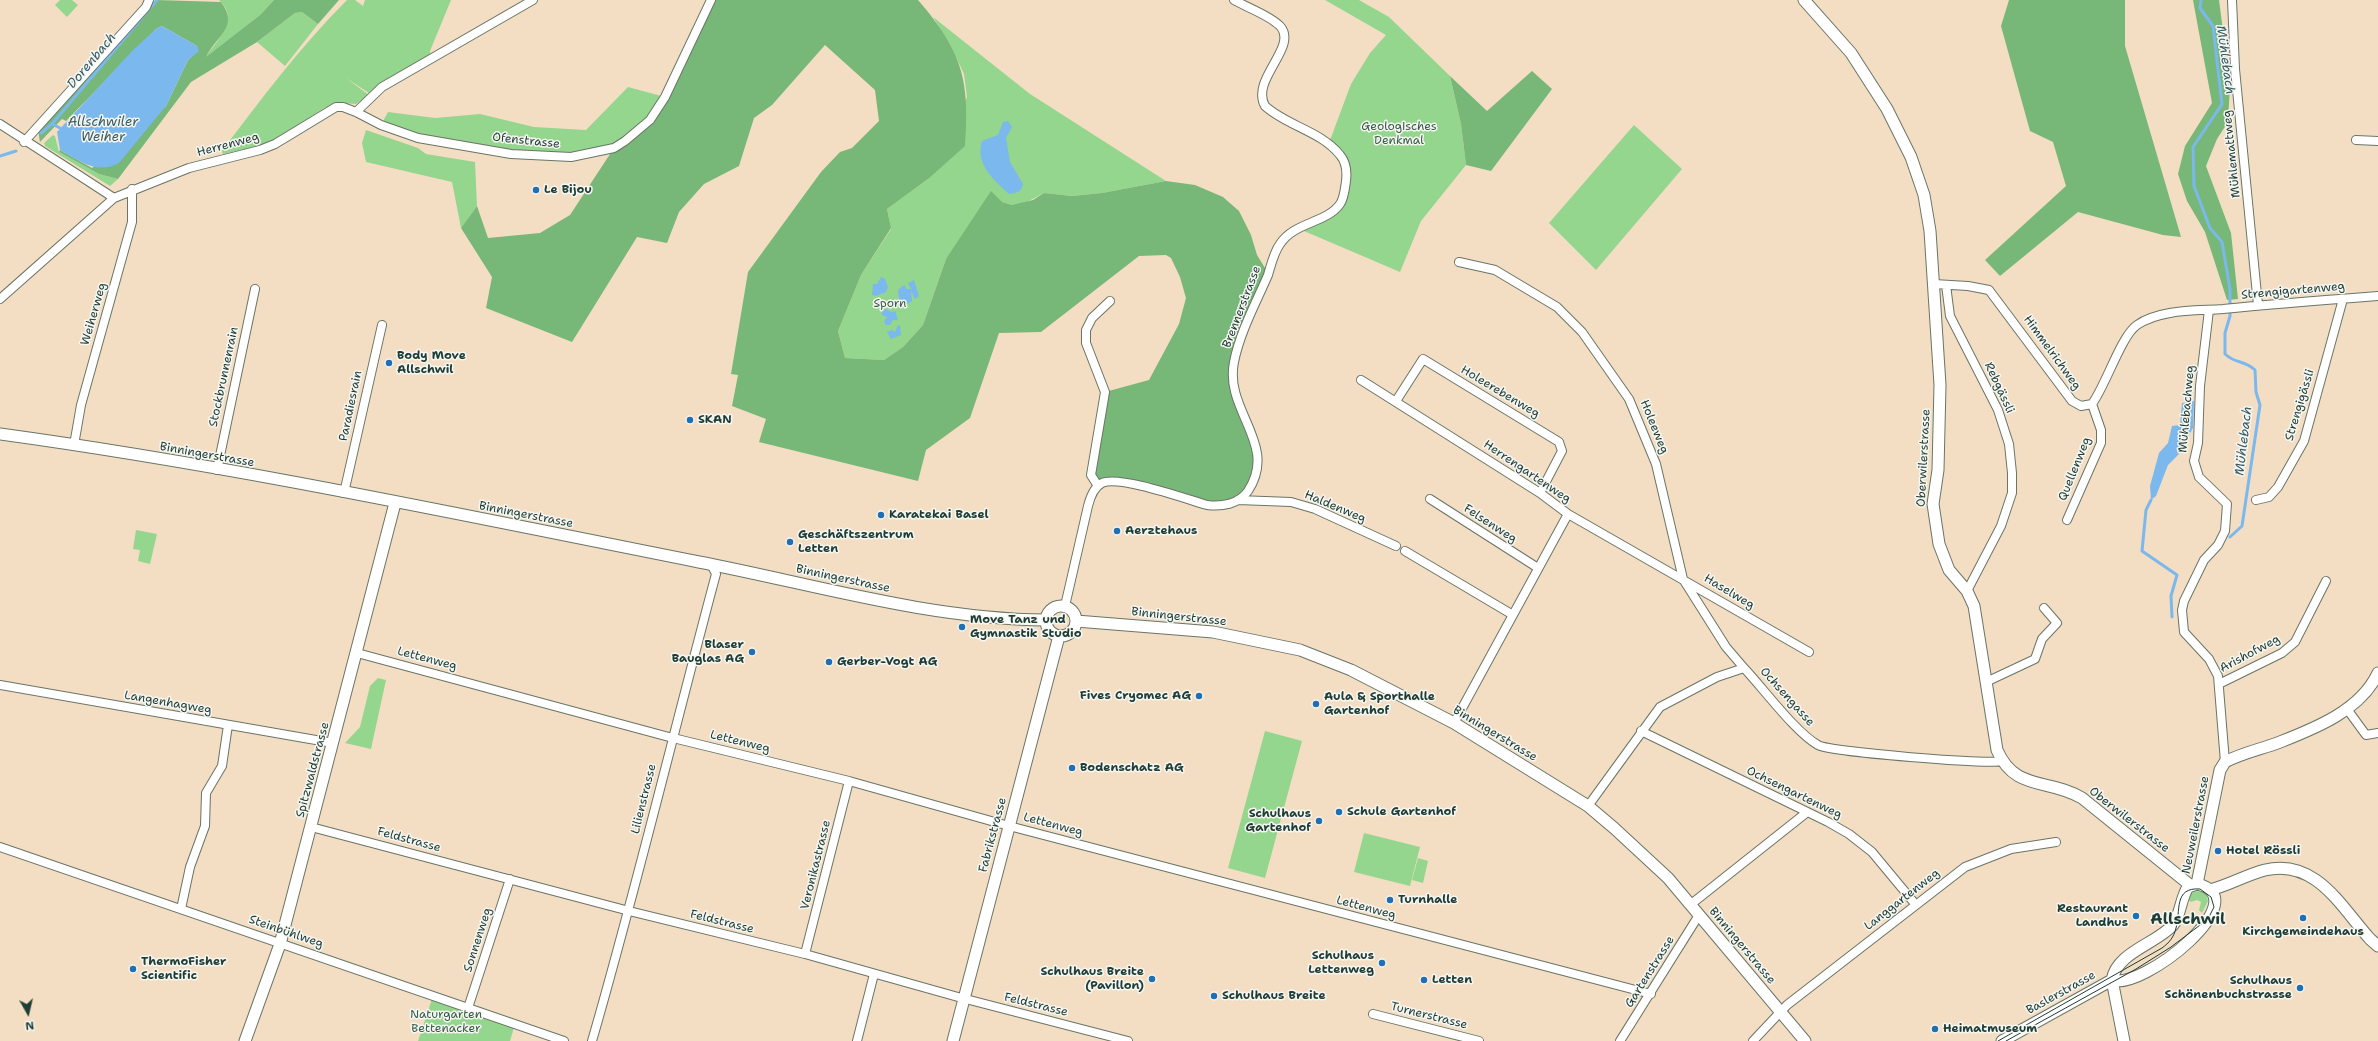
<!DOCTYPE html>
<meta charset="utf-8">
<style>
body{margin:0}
#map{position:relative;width:2378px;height:1041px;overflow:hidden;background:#f3dec3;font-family:"Shantell Sans",sans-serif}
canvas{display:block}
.north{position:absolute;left:8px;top:993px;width:40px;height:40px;-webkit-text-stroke:3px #f6f6f2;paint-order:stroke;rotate:172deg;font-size:11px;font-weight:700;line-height:16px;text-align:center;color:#1f3d34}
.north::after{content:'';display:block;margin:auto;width:14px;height:18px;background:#1f3d34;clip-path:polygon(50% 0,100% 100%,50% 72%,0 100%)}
</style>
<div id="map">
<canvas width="2378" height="1041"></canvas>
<div class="north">N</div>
</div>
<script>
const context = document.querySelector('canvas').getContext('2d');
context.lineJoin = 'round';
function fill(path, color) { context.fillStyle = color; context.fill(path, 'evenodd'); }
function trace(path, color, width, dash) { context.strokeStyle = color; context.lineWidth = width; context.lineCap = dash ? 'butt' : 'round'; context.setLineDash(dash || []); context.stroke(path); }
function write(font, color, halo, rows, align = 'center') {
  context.font = font + ' "Shantell Sans",sans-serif'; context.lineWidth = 3; context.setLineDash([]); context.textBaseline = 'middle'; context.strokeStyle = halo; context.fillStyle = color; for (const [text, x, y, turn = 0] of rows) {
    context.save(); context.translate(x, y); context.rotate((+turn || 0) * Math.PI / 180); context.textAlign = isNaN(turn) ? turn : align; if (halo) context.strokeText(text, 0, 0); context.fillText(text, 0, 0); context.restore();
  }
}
const green = new Path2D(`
 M60,0h12l6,5 -11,12 -12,-12z
 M219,0h55l-14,15 -56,44c13,-19 37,-39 15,-59z
 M347,0h8l8,6 2,-6h86l-21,51 1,9 -59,35 -26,-17 23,17 -13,9 -15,-1 -17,5 -48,31 -17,7 -36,8 -1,-3c39,-52 79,-105 125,-151z
 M1325,0h34l30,17 61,59 11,48 5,41 -45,56 -21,51 -103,-44 43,-24 7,-31 -18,-30 22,-59 19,-31 16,-18z
 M302,12l16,12 -33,42 -28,-24 38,-29z
 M933,17l97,77 136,87 -64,12 -30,3 -28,-3 -21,11 -11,1 -10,-3 -56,57 -23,66 -20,22 -19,13 -39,-2 -7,-27 23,-56 30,-46 -4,-20 41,-30 39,-82 -3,-23 -14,-30z
 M628,87l37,10 -15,23 -36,28 -72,9 -124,-19 -37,-13 7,-13 47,6 45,-4 54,13 52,3z
 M1634,125l48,44 -86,101 -47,-47z
 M366,130l52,18 8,6 49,8 2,44 -16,22 -9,-46 -86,-20 -4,-19z
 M53,135l2,1 4,16 40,22 19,5 -8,7 -65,-40 -1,-3z
 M136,530l21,4 -7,30 -12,-3 2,-11 -7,-1z
 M378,678l8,2 -15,69 -26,-6 15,-16 10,-41z
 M1265,731l37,10 -37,137 -37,-10z
 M1364,833l56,14 -10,39 -56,-14z
 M1418,858l10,3 -5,22 -11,-3z
 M2199,891l7,3 2,7 -6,12 -3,-3 2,-8 -4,-2 -6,2 -4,-4 4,-5z
 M433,996l82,28 -5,17h-92z`);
const forest = new Path2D(`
 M156,0l65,2c19,25 -5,34 -15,55l54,-42 14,-15h65l-21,24 -16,-12 -7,1 -38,29 -66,40 -73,97 -19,-5 -40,-22 1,-2 32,18 74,-62 22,-46 10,-9 -1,-5 -35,-20 -6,3 -90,92 -4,-2 -22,23 -2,-12 48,-51z
 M711,0h207c44,51 52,79 47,146l-37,33 -41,30 4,19 -30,47 -23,56 7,27 39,2 19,-13 20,-22 23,-66 45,-68 11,11 10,3 21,-5 11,-7 28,3 30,-3 64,-12 29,4 28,12 16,14 12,24 6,20 11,18 -28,68 -7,34 26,80 -13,39 -24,12 -104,-26 -20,6 -7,-11 14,-83 44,-12 30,-56 7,-26 -6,-21 -9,-19 -5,-3 -27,1 -98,76 -42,1 -29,85 -44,32 -8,31 -159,-39 7,-23 -34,-13 6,-31 -7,-1 17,-102 73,-100 19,-20 12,-4 27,-27 -4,-31 -50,-45 -53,60 -18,13 -15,48 -35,18 -25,28 -12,31 -30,-6 -65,105 -86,-34 6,-31 -31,-49 16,-22 11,32 52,-5 30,-18 44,-67 36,-28z
 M2009,0h116v46l56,191 -18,-2 -85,-23 -78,64 -15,-16 81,-74 -13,-44 -23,-11 -29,-105z
 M2193,0h26l11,85 -2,37 -11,17 -11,27 25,67 7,66 -11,1 -22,-68 -18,-31 -9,-27 7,-28 27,-43z
 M1532,71l20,18 -61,82 -25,-6 -5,-41 -11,-48 37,35z`);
const water = new Path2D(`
 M162,26l35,20 2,5 -11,9 -22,46 -47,57c-22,12 -39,-2 -59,-13l-3,-18 76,-82 23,-21z
 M1008,121l4,6 -6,11 4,24 13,22c-2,8 -6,9 -14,10 -16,-15 -34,-30 -27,-53l16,-6 5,-13z
 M881,277l4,2 3,8 -2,5 -10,4 -4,-1 1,-11h4z
 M914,280l5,16 -4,3 -4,-8 1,10 -5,3 -8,-5 -1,-9 6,-5 3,4h4l-3,-6z
 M882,307l9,5 4,-1 3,9h-5l-3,5h-4l-2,-4 3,-4 -5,-2z
 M898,325l2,1 1,9 -10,4 -4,-7 5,-2 3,2z
 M2194,401l-1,27 -15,27 -10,10 -12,31 -5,4 -1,-14 9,-33 9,-10 4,-17 8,-1 2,-22z`);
const stream = new Path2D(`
 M2201,0l-1,8 13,18 9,78 -29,43 1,39 16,42 12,14 8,47v27l-5,17v21c12,11 18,5 30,16l1,22 4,13 -18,121 -12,11
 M52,124l8,4
 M41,133l11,-9 105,-124
 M0,156l16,-5
 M2151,500l-5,10 -4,41 35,24 -6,21 1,21`);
const street = new Path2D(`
 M2232,0l3,69 23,236
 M356,112l26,-25 151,-87
 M0,124l114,74
 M2356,140l22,1
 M24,142l122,-135 3,-7
 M1459,262l36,8 62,37 25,25 47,67 27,65 27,115 43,68 18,21
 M1934,284l34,2 21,4 83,111 9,5 11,-2c14,-19 29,-68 45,-79 23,-16 59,-14 86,-16 51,-5 103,-9 155,-13
 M1946,285l4,31 48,94 11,34 3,29v20l-11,33 -34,65
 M0,299l114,-101 75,-30 71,-18 15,-6 61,-37h7l13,5 25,13 37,13 93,16 60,3 43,-9 11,-7 25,-21 15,-23 46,-97
 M2209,310l-9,76 -2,57 -4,18 5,16 28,27 -2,27 -7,14 -14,15 -20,41 -2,9 2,22 25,27 9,17 7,86
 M1361,380l179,113 28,21 241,138
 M1396,401l27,-42 136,83 3,9 -22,42
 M74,445l7,-40 51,-183v-33
 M217,470l38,-181
 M1098,486l-7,-11 14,-83 -19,-49v-13l6,-12 18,-17
 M344,493l38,-168
 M1430,499l108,69
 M1238,500l53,2 24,7 81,37
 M2256,500l13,-3 9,-10 26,-46 39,-142
 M2067,520l34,-77v-13l-9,-26
 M1405,551l108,64
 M1065,606l23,-100c2,-8 6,-19 14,-23 17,-8 84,16 105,22 15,2 32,-1 41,-14 31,-47 -24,-80 -14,-129 6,-30 22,-59 34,-87 3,-10 6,-23 12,-31 14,-22 47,-21 60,-40 4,-5 5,-16 6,-23 1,-8 0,-19 -6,-26 -19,-24 -53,-29 -75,-49 -15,-27 34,-59 15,-80 -11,-11 -32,-18 -46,-26
 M357,653l312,84 180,44 160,45 642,168
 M1986,682l49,-23 7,-20 15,-16 -13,-15
 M2219,684l63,-31 13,-11 31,-61
 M0,685l333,58
 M2347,709l19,26 12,-2
 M1454,723l114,-209
 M1641,731l187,91 21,12 23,18 44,53
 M1588,806l72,-99 57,-30 27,-9c19,20 52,65 74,77 11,7 174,20 184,16
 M311,827l322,85 172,42 153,43 170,44
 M0,847l564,194
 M1690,905l116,-92
 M181,909l9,-42 15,-41 1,-33 16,-27 6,-41
 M805,954l44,-173
 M468,1008l42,-129
 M1373,1014l106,27
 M592,1041c45,-155 82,-311 124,-467l-5,-10
 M857,1041l17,-67
 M1620,1041l79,-126
 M1753,1041l34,-36 178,-138 46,-18 45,-7`);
const secondary = new Path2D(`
 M1804,0l47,53 36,56 24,48 13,38 6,36 10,154 -2,85 -5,34 6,40 10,26 18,21 7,15 23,144c18,42 52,28 85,48l108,87
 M0,434c234,32 467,82 699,128 114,22 229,57 347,58
 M1046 621a15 15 0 1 1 30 0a15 15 0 1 1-30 0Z
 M1076,621l137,11 87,18 51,20 103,53 134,83 26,22 54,50 137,163
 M2197,884l23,-114 5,-8c17,-9 37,-13 55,-20 36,-14 81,-32 98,-69
 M2210,890c19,-5 36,-15 55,-20 51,-12 76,37 105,69l8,7
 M2112,980c30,11 147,-82 85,-96l-9,3c-7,10 -8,30 -15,38 -17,19 -56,27 -61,55l12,61
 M245,1041l35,-97 115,-441
 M953,1041l106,-405
 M2002,1041l110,-61`);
const tram = new Path2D(`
 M1998,1041l164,-93c7,-5 12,-11 14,-20 5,-16 -3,-41 24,-39l11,8 3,10 -6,12 -37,28 -35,22 -130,72`);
const markers = [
 [536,190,4,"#1f6fb2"],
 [389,363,4,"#1f6fb2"],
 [690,420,4,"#1f6fb2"],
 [881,515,4,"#1f6fb2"],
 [1117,531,4,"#1f6fb2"],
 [790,542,4,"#1f6fb2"],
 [962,627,4,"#1f6fb2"],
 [752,652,4,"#1f6fb2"],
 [829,662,4,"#1f6fb2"],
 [1199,696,4,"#1f6fb2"],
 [1316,704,4,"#1f6fb2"],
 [1072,768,4,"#1f6fb2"],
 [1339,812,4,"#1f6fb2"],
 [1319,821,4,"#1f6fb2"],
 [2218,851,4,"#1f6fb2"],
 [1390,900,4,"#1f6fb2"],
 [2136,916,4,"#1f6fb2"],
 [2303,918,4,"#1f6fb2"],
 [1382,963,4,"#1f6fb2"],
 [133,969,4,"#1f6fb2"],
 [1152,979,4,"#1f6fb2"],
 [1424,980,4,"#1f6fb2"],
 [2300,988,4,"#1f6fb2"],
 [1214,996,4,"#1f6fb2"],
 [1935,1029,4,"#1f6fb2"]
];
const parkNames = [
 ["Geologisches",1399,127],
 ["Denkmal",1399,141],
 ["Sporn",890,304],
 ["Naturgarten",446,1015],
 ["Bettenacker",446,1029]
];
const streetNames = [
 ["Ofenstrasse",526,141,6],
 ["Herrenweg",228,145,-15],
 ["Mühlemattweg",2232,154,-96],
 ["Strengigartenweg",2293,291,-5],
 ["Brennerstrasse",1242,307,-69],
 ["Weiherweg",94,314,-74],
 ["Himmelrichweg",2052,353,54],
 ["Stockbrunnenrain",224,377,-78],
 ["Rebgässli",1999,388,65],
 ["Holeerebenweg",1500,392,31],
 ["Strengigässli",2300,405,-73],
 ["Paradiesrain",351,406,-78],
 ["Mühlebachweg",2187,409,-85],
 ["Holeeweg",1654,427,68],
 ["Binningerstrasse",207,455,10],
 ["Oberwilerstrasse",1924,458,-87],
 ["Quellenweg",2075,469,-68],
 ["Herrengartenweg",1527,472,34],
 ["Haldenweg",1335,507,23],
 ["Binningerstrasse",526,515,11],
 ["Felsenweg",1490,524,33],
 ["Binningerstrasse",843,579,12],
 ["Haselweg",1729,592,31],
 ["Binningerstrasse",1179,617,6],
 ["Arishofweg",2250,654,-28],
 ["Lettenweg",427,659,15],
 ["Ochsengasse",1787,697,48],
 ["Langenhagweg",168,703,10],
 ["Binningerstrasse",1495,734,31],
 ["Lettenweg",740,742,14],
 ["Spitzwaldstrasse",313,770,-75],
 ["Ochsengartenweg",1794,793,26],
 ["Lilienstrasse",644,799,-76],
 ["Oberwilerstrasse",2129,820,38],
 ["Lettenweg",1053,825,15],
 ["Neuweilerstrasse",2196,825,-79],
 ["Fabrikstrasse",993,835,-75],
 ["Feldstrasse",409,840,15],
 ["Veronikastrasse",816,865,-76],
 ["Langgartenweg",1902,900,-38],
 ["Lettenweg",1366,908,15],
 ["Feldstrasse",722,922,14],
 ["Steinbühlweg",286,932,19],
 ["Sonnenweg",478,940,-72],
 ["Binningerstrasse",1742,946,50],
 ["Gartenstrasse",1650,972,-58],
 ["Baslerstrasse",2061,993,-29],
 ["Feldstrasse",1036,1005,14],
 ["Turnerstrasse",1429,1016,14]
];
const poiNames = [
 ["Le Bijou",544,190],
 ["Body Move",397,356],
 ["Allschwil",397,370],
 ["SKAN",698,420],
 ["Karatekai Basel",889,515],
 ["Aerztehaus",1125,531],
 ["Geschäftszentrum",798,535],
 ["Letten",798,549],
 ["Move Tanz und",970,620],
 ["Gymnastik Studio",970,634],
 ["Blaser",744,645,"right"],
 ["Bauglas AG",744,659,"right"],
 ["Gerber-Vogt AG",837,662],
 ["Fives Cryomec AG",1191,696,"right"],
 ["Aula & Sporthalle",1324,697],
 ["Gartenhof",1324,711],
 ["Bodenschatz AG",1080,768],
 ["Schule Gartenhof",1347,812],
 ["Schulhaus",1311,814,"right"],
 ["Gartenhof",1311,828,"right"],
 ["Hotel Rössli",2226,851],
 ["Turnhalle",1398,900],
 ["Restaurant",2128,909,"right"],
 ["Landhus",2128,923,"right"],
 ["Kirchgemeindehaus",2303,932,"center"],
 ["Schulhaus",1374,956,"right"],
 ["Lettenweg",1374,970,"right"],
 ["ThermoFisher",141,962],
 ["Scientific",141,976],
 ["Schulhaus Breite",1144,972,"right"],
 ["(Pavillon)",1144,986,"right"],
 ["Letten",1432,980],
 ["Schulhaus",2292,981,"right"],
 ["Schönenbuchstrasse",2292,995,"right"],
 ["Schulhaus Breite",1222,996],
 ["Heimatmuseum",1943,1029]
];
const waterNames = [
 ["Mühlebach",2225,60,82],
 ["Dorenbach",92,61,-50],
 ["Allschwiler",103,123],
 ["Weiher",103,138],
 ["Mühlebach",2244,441,-83]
];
const districtNames = [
 ["Allschwil",2188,920]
];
fill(green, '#94d68d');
fill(forest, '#77b778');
fill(water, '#7bb8ee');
trace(stream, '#7bb8ee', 3);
trace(street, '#697566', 10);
trace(secondary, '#697566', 13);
trace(street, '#fff', 8);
trace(secondary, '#fff', 11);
trace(tram, '#1f3d34', 1);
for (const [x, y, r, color] of markers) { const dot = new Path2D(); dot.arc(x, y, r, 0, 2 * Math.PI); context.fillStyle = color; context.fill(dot); trace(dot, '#f6f6f2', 1.5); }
write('12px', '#365c46', '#f6f6f2', parkNames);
write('12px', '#1f3d34', '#f6f6f2', streetNames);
write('bold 12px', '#1f3d34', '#f6f6f2', poiNames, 'left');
write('italic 13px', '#365c62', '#f6f6f2', waterNames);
write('bold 16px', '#1f3d34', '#f6f6f2', districtNames);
</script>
